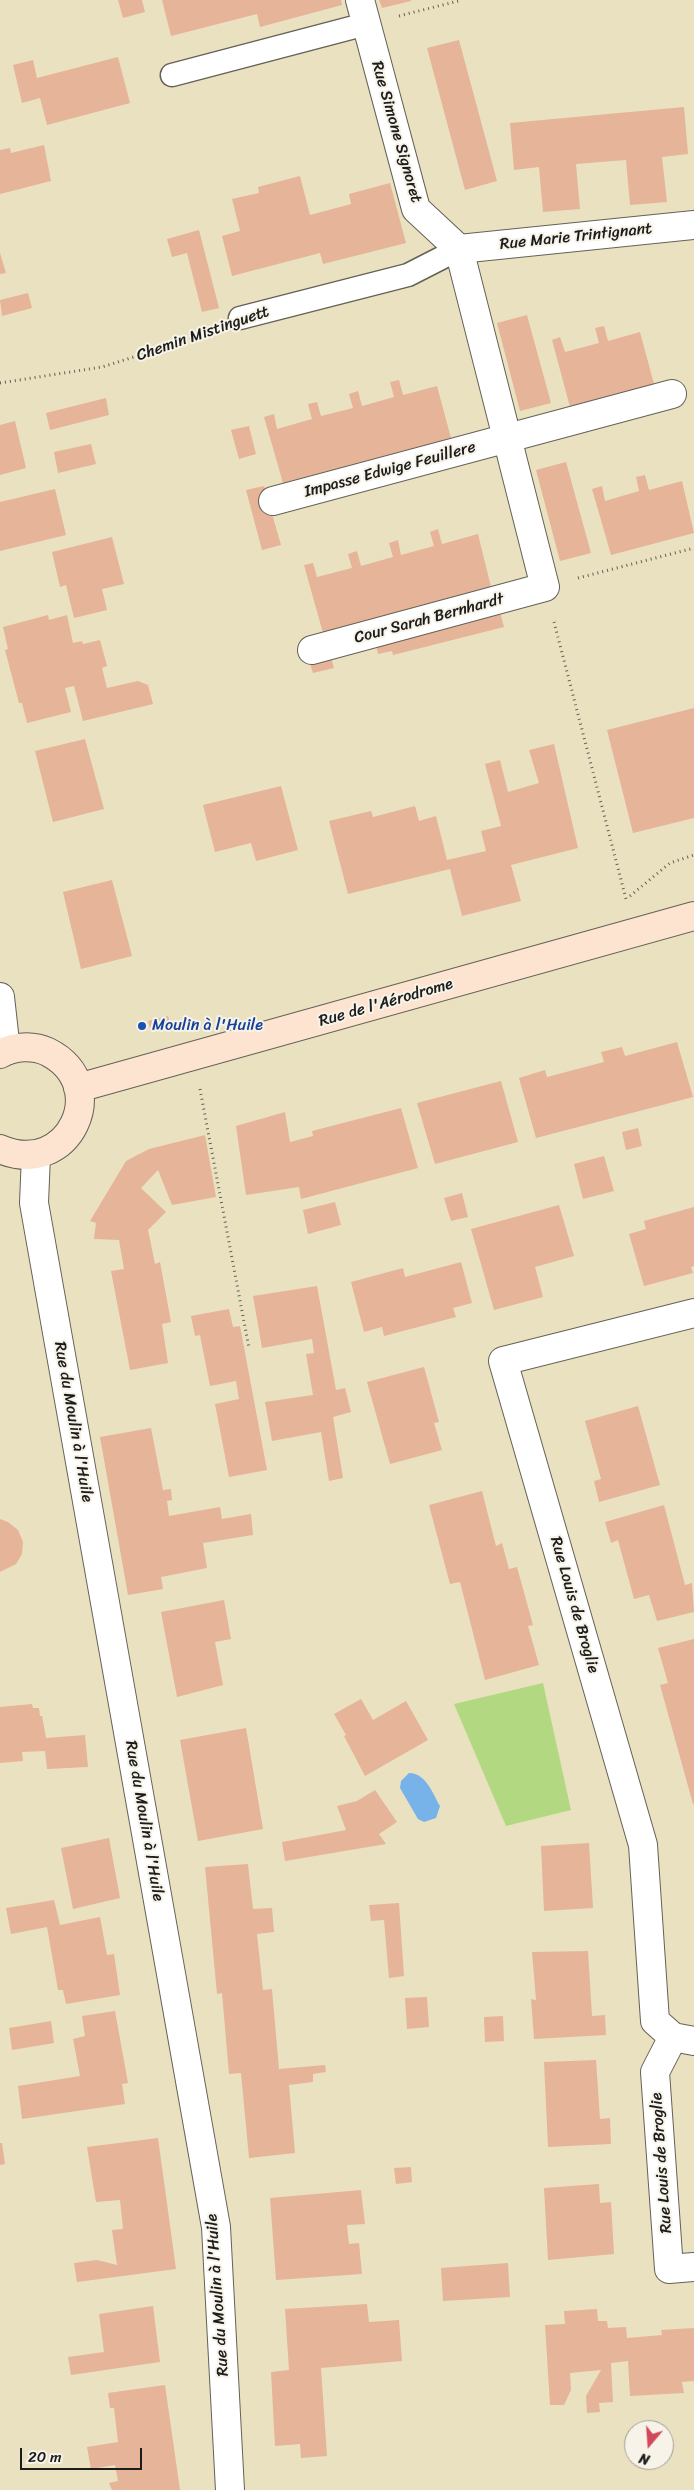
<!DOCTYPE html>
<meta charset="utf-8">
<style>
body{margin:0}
#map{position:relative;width:694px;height:2490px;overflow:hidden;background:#eae1c1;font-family:Sriracha,sans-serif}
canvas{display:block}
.north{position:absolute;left:624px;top:2420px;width:50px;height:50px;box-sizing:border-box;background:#f7f3e8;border:1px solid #9f9d96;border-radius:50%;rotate:198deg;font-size:14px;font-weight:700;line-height:20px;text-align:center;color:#1c1c1c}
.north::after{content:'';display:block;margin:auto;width:18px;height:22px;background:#d1495b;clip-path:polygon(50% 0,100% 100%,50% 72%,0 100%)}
.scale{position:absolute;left:20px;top:2448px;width:122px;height:22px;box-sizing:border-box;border:2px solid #1c1c1c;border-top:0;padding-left:6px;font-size:15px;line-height:18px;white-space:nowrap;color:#1c1c1c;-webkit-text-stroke:4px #f7f3e8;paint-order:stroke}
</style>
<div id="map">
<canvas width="694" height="2490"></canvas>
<div class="north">N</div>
<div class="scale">20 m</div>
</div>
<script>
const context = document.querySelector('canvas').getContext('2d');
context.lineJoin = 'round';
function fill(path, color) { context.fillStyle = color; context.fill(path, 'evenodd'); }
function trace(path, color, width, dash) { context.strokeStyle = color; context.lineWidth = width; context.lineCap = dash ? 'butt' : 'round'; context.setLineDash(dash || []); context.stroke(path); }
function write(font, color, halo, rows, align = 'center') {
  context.font = font + ' Sriracha,sans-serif'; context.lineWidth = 4; context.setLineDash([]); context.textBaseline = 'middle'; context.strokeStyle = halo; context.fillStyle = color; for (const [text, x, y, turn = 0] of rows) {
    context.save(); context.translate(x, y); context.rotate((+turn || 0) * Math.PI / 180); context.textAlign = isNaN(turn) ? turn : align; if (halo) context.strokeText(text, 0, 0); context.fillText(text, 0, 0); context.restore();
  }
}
const green = new Path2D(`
 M543,1683l28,127 -65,16 -52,-122z`);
const water = new Path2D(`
 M409,1773c17,0 24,21 31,33l-4,12 -12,4 -6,-3 -18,-31 1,-7z`);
const building = new Path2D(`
 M118,0h24l3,12 -22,6z
 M162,0h179l1,5 -82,22 -3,-13 -86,22z
 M379,0h32v1l-29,7z
 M459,40l38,141 -32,9 -38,-142z
 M118,57l12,46 -83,22 -7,-27 -18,5 -9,-38 20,-5 4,18z
 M684,107l4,47 -26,3 5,45 -37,3 -4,-45 -50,4 4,45 -37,3 -4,-45 -25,3 -4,-47z
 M44,145l7,36 -51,13v-44l10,-2 1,5z
 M300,176l10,39 41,-11 -2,-10 41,-11 16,60 -83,21 -3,-11 -88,23 -10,-40 18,-5 -8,-32 27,-6 -1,-6z
 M199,230l20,78 -17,4 -15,-59 -15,4 -5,-18z
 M0,253l6,20 -6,1z
 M28,293l4,15 -30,8 -2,-16z
 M527,315l24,88 -31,8 -23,-88z
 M604,326l4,15 32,-9 14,52 -84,23 -18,-67 8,-3 5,15 34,-9 -4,-15z
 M399,380l4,15 34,-9 14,52 -168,45 -19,-66 10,-3 3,15 35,-10 -4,-15 9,-2 4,14 32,-8 -4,-14 9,-3 4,15 32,-9 -4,-15z
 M106,398l3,17 -59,15 -4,-17z
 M15,421l11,47 -26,7v-50z
 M249,426l7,28 -17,5 -8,-29z
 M91,444l5,20 -38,9 -4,-21z
 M566,462l25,91 -31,8 -24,-91z
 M645,475l4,15 33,-9 12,52 -83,22 -19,-66 10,-3 3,15 34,-10 -3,-14z
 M264,486l17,59 -19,5 -16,-60z
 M55,489l11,46 -66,16v-49z
 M438,529l4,15 36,-10 13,53 -168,46 -19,-68 9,-2 4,14 35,-9 -4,-14 9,-3 4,15 32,-9 -4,-14 9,-3 3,15 33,-9 -4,-14z
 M112,537l12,47 -22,5 5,21 -33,8 -8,-33 -6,2 -8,-35z
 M500,612l4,15 -111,28 -1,-4 -14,3 -2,-9z
 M48,615l1,5 18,-5 6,28 9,-2 1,3 17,-4 7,26 -5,2 5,20 31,-7 10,4 5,19 -70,17 -9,-35 -9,2 6,24 -44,11 -5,-20h-3l-14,-53 3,-1 -5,-22z
 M331,657l3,11 -21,5 -3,-9z
 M694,708v110l-61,15 -26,-103z
 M85,739l19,70 -51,13 -18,-71z
 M554,744l24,104 -67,17 10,36 -59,15 -12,-47 -102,25 -19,-73 42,-10 2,6 42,-11 4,15 17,-5 11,44 39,-9 -5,-20 20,-5 -16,-62 15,-4 8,32 31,-9 -10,-33z
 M281,786l17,64 -42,11 -5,-18 -36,9 -12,-47z
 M112,880l20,76 -51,13 -18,-77z
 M168,1016l3,9 -20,6 -3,-10z
 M677,1042l16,55 -157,41 -17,-60 26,-8 2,7 57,-15 -3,-10 21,-5 3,9z
 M501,1081l17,61 -83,22 -18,-61z
 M401,1108l17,60 -117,31 -2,-12 -53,8 -10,-69 49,-14 5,30 23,-6 -1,-5z
 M638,1128l4,18 -16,4 -4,-18z
 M205,1135l11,62 -44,8 -14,-35 -17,18 25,24 -18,18 7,34 5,-2 11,60 -9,2 6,39 -38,7 -19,-99 13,-2 -5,-29 -25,-1 2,-16 -6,-2 36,-60 23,-12z
 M604,1156l10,35 -31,8 -9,-35z
 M462,1193l6,24 -17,4 -7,-23z
 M335,1202l6,23 -33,9 -5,-24z
 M559,1205l15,51 -39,11 8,30 -49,13 -23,-81z
 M694,1207v59l-3,1 2,6 -49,13 -15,-52 17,-5 -2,-8z
 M461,1262l11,41 -19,5 3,9 -72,19 -2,-9 -18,5 -13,-50 52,-14 2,9z
 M317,1286l19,104 9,-2 6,24 -18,5 10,61 -14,3 -8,-49 -49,9 -7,-39 48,-7 -7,-41 8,-1 -2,-14 -50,9 -9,-52z
 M229,1309l4,18 7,-1 27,144 -38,7 -14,-73 24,-5 -3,-18 -26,5 -10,-51 -5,1 -4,-20z
 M424,1367l15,55 -5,1 8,27 -52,14 -23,-82z
 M638,1406l22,79 -61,17 -5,-21 7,-2 -16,-58z
 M151,1428l12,62 8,-1 1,11 -5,1 2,15 51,-9 2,12 29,-5 2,21 -50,8 4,25 -46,9 2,12 -35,6 -28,-158z
 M482,1491l14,55 6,-3 7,26 8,-2 16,58 -5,1 11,39 -54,15 -25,-98 -10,2 -21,-79z
 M664,1505l21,80 7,-2 2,29 -37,9 -8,-26 -15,4 -16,-59 -7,3 -6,-21z
 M0,1519l8,3 10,8 5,12 -1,12 -6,10 -16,8z
 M224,1600l7,39 -16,3 8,43 -46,12 -16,-85z
 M694,1639v165h-1l-33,-119 8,-2 -10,-35z
 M361,1699l12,21 33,-19 22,39 -63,36 -21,-40 2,-1 -12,-21z
 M32,1704l1,4h6l1,8h2l4,22 39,-3 3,32 -41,2 -2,-18 -23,1 1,9 -23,2v-56z
 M246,1728l17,101 -65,12 -18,-101z
 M375,1790l22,32 -18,12 7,10 -101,17 -3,-19 64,-12 -9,-24 20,-5z
 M109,1838l11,60 -47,11 -12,-61z
 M589,1843l4,65 -49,3 -3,-65z
 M248,1864l5,45 19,-1 2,24 -17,2 6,56 9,-1 7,80 46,-4 1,7 -13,2v8l-24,3 6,68 -46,5 -8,-85 -12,1 -7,-81 -5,1 -12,-127z
 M54,1900l6,25 40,-8 7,38 7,-1 6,41 -54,9 -3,-14h-5l-11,-63 -36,7 -5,-26z
 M399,1903l5,73 -15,2 -5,-58 -13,1 -2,-16z
 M588,1951l4,65 13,-1 1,20 -72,4 -3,-40 5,1 -4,-48z
 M427,1997l2,30 -22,2 -2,-31z
 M115,2011l13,72 -6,1 3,20 -103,15 -4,-33 62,-10 -7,-37 12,-3 -3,-20z
 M503,2016l1,25 -19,1 -1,-25z
 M51,2021l3,22 -42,7 -3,-22z
 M596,2060l4,59 10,-1 1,26 -63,3 -4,-85z
 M158,2138l18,131 -99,13 -3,-19 23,-3 20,5 -5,-35 11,-1 -3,-29 -24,2 -9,-55z
 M0,2143h2l3,21 -5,1z
 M411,2167l1,15 -16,2 -2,-16z
 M599,2184l1,19 11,-1 3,52 -66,6 -4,-72z
 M361,2190l4,34 -18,1 2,19 10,-1 3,31 -86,6 -6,-82z
 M508,2263l2,34 -67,4 -2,-33z
 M367,2304l2,18 30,-2 3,41 -81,7 6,88 -26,2 -1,-14 -25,2 -4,-74 18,-2 -4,-61z
 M153,2306l7,56 -89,13 -3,-18 36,-5 -5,-38z
 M597,2309l1,12h9l1,7 18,-1 1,11 35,-3 -1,-5 33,-2v53l-12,1 2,11 -54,3 -2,-35 -17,2 2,39 -14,1 1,9 -13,1 -1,-17 15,-26 -31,3 1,17 -7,15h-14l-5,-80 20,-1 -1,-13z
 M165,2385l15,105h-68l-3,-7 9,-2 -3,-16 -24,4 -4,-22 31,-5 -4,-34h-4l-2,-15z`);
const path = new Path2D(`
 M399,16l63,-16
 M0,383l102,-16 86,-27 22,-9
 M578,578l116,-30
 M554,622l72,277
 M630,896l40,-33 24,-8
 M200,1089l49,259`);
const lane = new Path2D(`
 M172,75l194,-51
 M240,318l168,-43 51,-26`);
const street = new Path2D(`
 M360,0l56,209 43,40
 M459,249l235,-24
 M273,501l399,-107
 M312,650l233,-63 -86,-338
 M0,997l6,54
 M36,1155l-2,48 182,1024 14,263
 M694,1313l-191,48 140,484 12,176 18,16 21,4
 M673,2037l-18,35 14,197 25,-2`);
const secondary = new Path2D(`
 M0,1054c14,-8 33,-9 48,-2 65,33 21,127 -48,97
 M78,1088l616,-172`);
const markers = [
 [142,1026,5,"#1a4fb4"]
];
const streetNames = [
 ["Rue Simone Signoret",396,132,74],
 ["Rue Marie Trintignant",576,237,-6],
 ["Chemin Mistinguett",203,334,-19],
 ["Impasse Edwige Feuillere",390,470,-15],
 ["Cour Sarah Bernhardt",429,619,-15],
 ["Rue de l'Aérodrome",386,1003,-16],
 ["Rue du Moulin à l'Huile",73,1422,80],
 ["Rue Louis de Broglie",574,1605,74],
 ["Rue du Moulin à l'Huile",144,1821,80],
 ["Rue Louis de Broglie",662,2163,-94],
 ["Rue du Moulin à l'Huile",218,2295,-94]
];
const transitNames = [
 ["Moulin à l'Huile",152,1026]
];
fill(green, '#b3d882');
fill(water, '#77b2e8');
fill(building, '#e6b498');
trace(lane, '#646156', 25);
trace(street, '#646156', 30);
trace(secondary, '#646156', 30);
trace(path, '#646156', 3, [1, 4]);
trace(lane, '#fff', 22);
trace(street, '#fff', 28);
trace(secondary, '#fde4d1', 28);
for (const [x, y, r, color] of markers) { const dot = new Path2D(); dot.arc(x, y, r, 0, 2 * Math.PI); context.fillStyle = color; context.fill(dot); trace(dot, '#f7f3e8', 2); }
write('16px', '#1c1c1c', '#f7f3e8', streetNames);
write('16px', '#164399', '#f7f3e8', transitNames, 'left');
</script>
